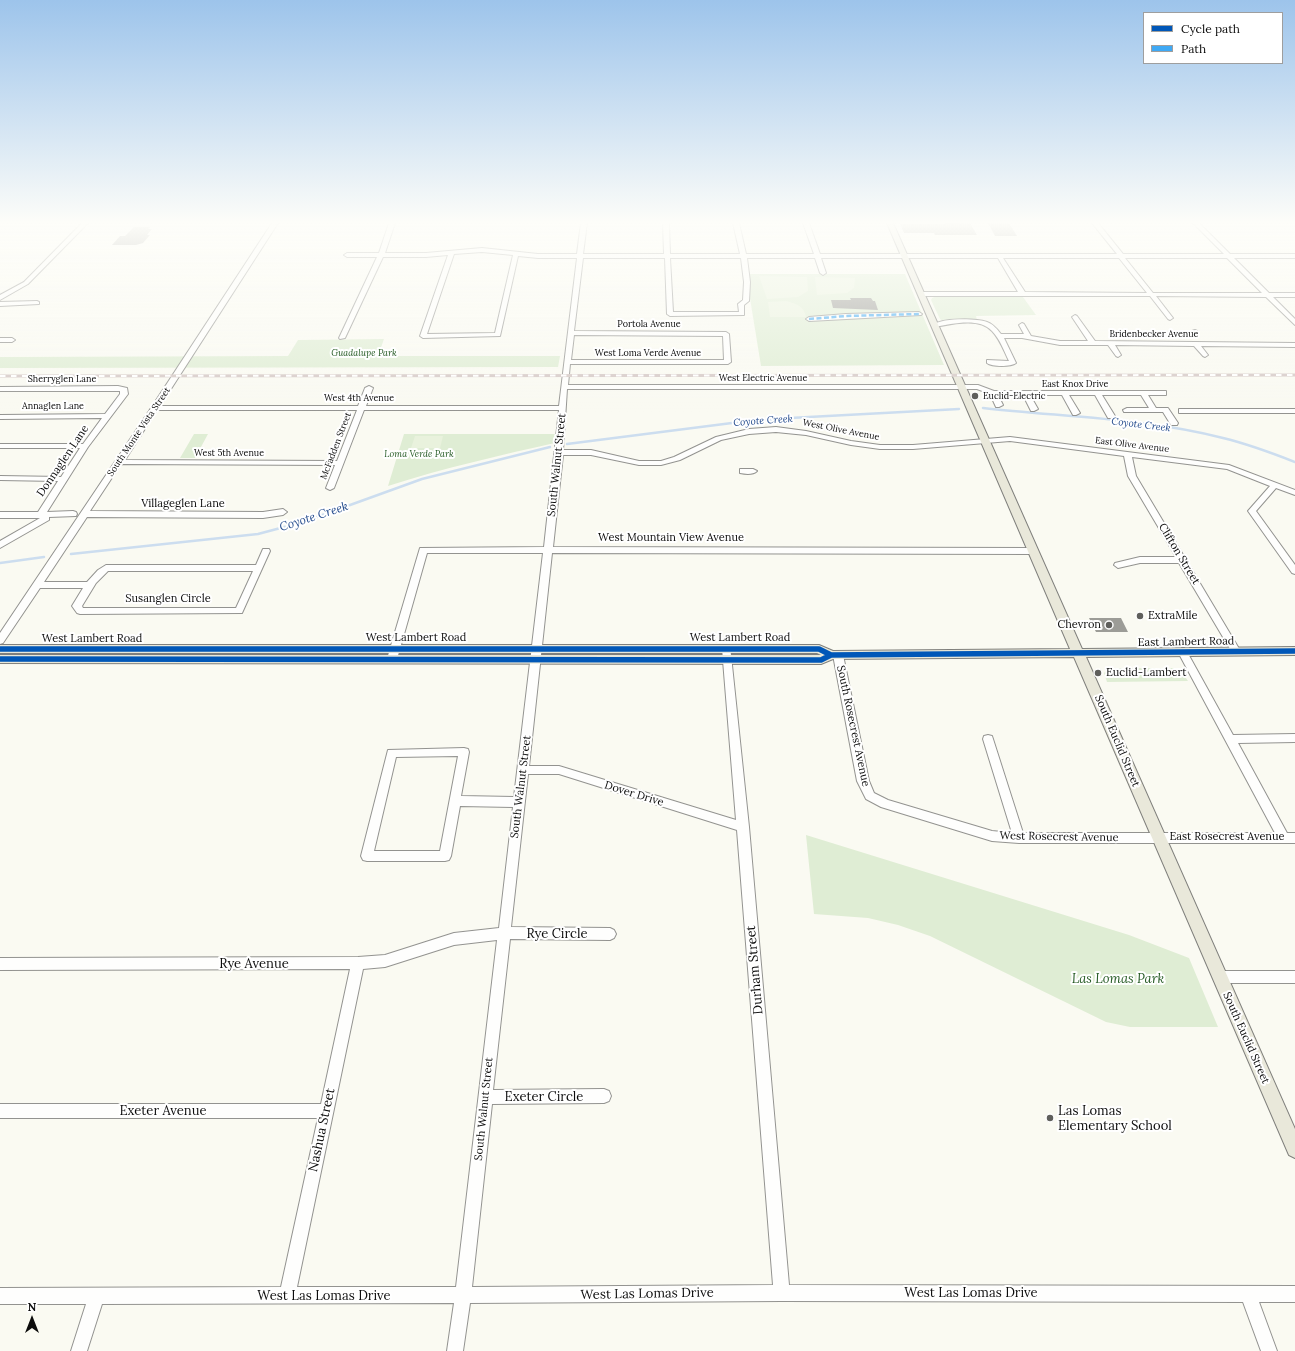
<!DOCTYPE html>
<style>
body{margin:0}
#map{position:relative;width:1295px;height:1351px;overflow:hidden;background:#fafaf2;font-family:Lora,serif}
canvas{display:block}
.legend{position:absolute;left:1143px;top:12px;width:140px;height:52px;box-sizing:border-box;background:#fff;border:1px solid #9e9e9e;margin:0;padding:5px 7px;list-style:none;font-size:12px;color:#0c0c0c}
.legend li{display:flex;align-items:center;gap:8px;height:20px}
.legend b{width:20px;border:1px solid #9e9e9e}
.north{position:absolute;left:12px;top:1299px;width:40px;height:40px;-webkit-text-stroke:3px #fff;paint-order:stroke;rotate:0deg;font-size:11px;font-weight:700;line-height:16px;text-align:center;color:#0c0c0c}
.north::after{content:'';display:block;margin:auto;width:14px;height:18px;background:#0c0c0c;clip-path:polygon(50% 0,100% 100%,50% 72%,0 100%)}
</style>
<div id="map">
<canvas width="1295" height="1351"></canvas>
<ul class="legend">
<li><b style="height:5px;background:#0057b8"></b>Cycle path</li>
<li><b style="height:5px;background:#3fa9f5"></b>Path</li>
</ul>
<div class="north">N</div>
</div>
<script>
const context = document.querySelector('canvas').getContext('2d');
context.lineJoin = 'round';
function fill(path, color) { context.fillStyle = color; context.fill(path, 'evenodd'); }
function trace(path, color, width, dash) { context.strokeStyle = color; context.lineWidth = width; context.lineCap = dash ? 'butt' : 'round'; context.setLineDash(dash || []); context.stroke(path); }
function write(font, color, halo, rows, align = 'center') {
  context.font = font + ' Lora,serif'; context.lineWidth = 4; context.setLineDash([]); context.textBaseline = 'middle'; context.strokeStyle = halo; context.fillStyle = color; for (const [text, x, y, turn = 0] of rows) {
    context.save(); context.translate(x, y); context.rotate((+turn || 0) * Math.PI / 180); context.textAlign = isNaN(turn) ? turn : align; if (halo) context.strokeText(text, 0, 0); context.fillText(text, 0, 0); context.restore();
  }
}
const green = new Path2D(`
 M746,274h159l39,91 -183,1z
 M937,296l86,1 13,18 -60,1 1,4 -34,1 -3,-2 -9,-19 1,-2z
 M384,339l-6,17h182l-2,11 -558,1v-11l288,-1 10,-16z
 M194,434h14l-13,24h-15z
 M404,434h155v8c-58,13 -115,26 -171,44z
 M1111,668h62l8,3 7,10 -81,1 -3,-9 4,-4z
 M806,835l323,100 60,23 29,69h-88l-24,-5 -176,-86 -32,-11 -30,-7 -54,-4z`);
const pitch = new Path2D(`
 M759,276l48,1 1,14 -10,6 -31,2z
 M815,277l40,1 -1,10 -7,5 -30,2z
 M786,301c11,3 18,5 20,16h-36l-2,-15z
 M415,436h28l-3,12h-29z`);
const stream = new Path2D(`
 M983,408c80,9 162,10 240,30 25,6 49,15 72,24
 M567,444l165,-21 58,-5 169,-9
 M71,554l187,-20 45,-12 119,-43 128,-32
 M0,563l44,-6`);
const building = new Path2D(`
 M970,223l7,12h-42l-1,-2h-30l-4,-9z
 M988,223h21l8,13h-22z
 M134,227h16l-2,2h4l-5,6h3l-7,8 -7,2h-24l8,-9h5z
 M850,298h21l2,3h2l3,9 -45,-2 -2,-8h20z
 M1089,618h32l7,14h-32z`);
const minor = new Path2D(`
 M82,223h6l-60,61 -28,16v-5l24,-13z
 M272,223h6l-118,183h198l7,-18 4,-2 4,2 -7,18h193l18,-148h-39l-20,-2 -18,80 -77,2 -3,-2 28,-81 -22,2h-43l-38,81 -5,1 -1,-1 38,-81h-30l-3,-2 3,-2h32l10,-30h6l-10,30h41l56,-5 56,6h39l4,-31h6l-4,31h81l-1,-31h6l1,31h70l-7,-31h6l7,31h68l-11,-31h6l11,31h297l-25,-31h6l25,31h101l-31,-31h6l31,31h65v4h-61l35,35h26v4h-22l22,22v6l-29,-28 -110,-1 17,22 -3,2 -2,-1 -18,-23h-228l-3,-2 3,-2h96l-20,-34h-177l5,15 -3,2 -3,-2 -5,-15h-68l3,24 -1,19 -5,4v10l-74,1 -3,-2 -2,-56h-82l-9,73 152,1 3,2 2,28 -3,2h-158l-2,21h410l16,6h172v4h-18l8,13h12l10,15 -1,2h-6l-8,-13h-39l-1,-2 4,-2h22l-8,-13h-39l13,21 -4,2h-3l-13,-23h-26l11,18 -4,2h-3l-11,-20h-32l8,14 -4,2h-3l-8,-16h-25l5,10 -4,2h-3l-6,-13 -13,-5h-410l-4,61h28l48,11h22l13,-4 42,-20 33,-8 27,-2 30,4 45,10 29,4h33l97,-8 219,28 66,25v5l-19,-7 -20,23 39,54v9l-3,-1 -44,-62 22,-25 -43,-17 -95,-12 4,19 105,176 -5,3 -3,-1 -54,-91h-39l-22,5 -4,-3 1,-2 25,-6h36l-48,-81 -4,-20 -114,-15 -97,8h-33l-29,-4 -45,-10 -30,-3 -27,2 -28,6 -41,20 -19,5h-22l-48,-10h-28l-10,92 480,1 4,3 -4,3 -481,-1 -23,213h30l177,54 -14,-172 5,-3 3,1 19,181 40,458 506,1v16h-36l18,49h-16l-18,-49 -461,-1 -312,2 -7,48h-16l7,-48 -352,1 -15,47h-16l15,-47h-86v-16l281,-1 37,-169h-318v-14h321l29,-135 -350,1v-12l358,-1 27,-2 69,-22 45,-5 14,-121 -53,-1 -9,50 -2,4 -4,1h-78l-4,-1 -2,-4 27,-106 76,-2 4,1 1,3 -8,44 53,1 29,-244h-116l-30,106 -5,4 -5,-4 33,-111 124,-1 15,-137h-195l-30,78 -4,2 -4,-2 9,-23 -214,-1 -31,47 173,1 20,-3 4,3 -4,3 -20,3 -176,-1 -43,65h43l11,-12 8,-5h150l7,-16h6l1,2 -28,62 -162,1 -3,-1 -5,-7 11,-18h-43l-37,55 -3,1v-11l151,-225zM482,252l31,3 -18,78 -68,1 27,-80zM670,258h71l3,24 -1,18 -5,4 1,8h-66zM1003,258h116l28,35 -122,-1zM1125,258h102l35,35h-109zM574,335l149,1 1,24h-153zM157,410h200l-20,51 -212,-1zM108,571h145l-17,37h-153l-1,-2 14,-23zM458,756l-18,95h-66l22,-94zM528,774h31l178,56 36,455 -301,2 20,-183 112,-1 5,-2 2,-5 -2,-5 -5,-2 -111,1 17,-151 100,1 4,-2 2,-4 -2,-4 -4,-2 -99,-1zM497,940l-41,347h-159l66,-318 22,-2 69,-22z
 M37,301l2,1v2l-39,2v-4z
 M919,312l3,2 -1,1 -112,6 -3,-2 3,-2 37,-3z
 M1075,315l2,1 18,25 200,2v4l-94,-1 7,9 -3,2 -2,-1 -9,-10 -79,-1 6,10 -3,2 -2,-1 -8,-11h-48l-38,-7h-18l12,25c-5,4 -24,4 -29,0v-3l22,1c-5,-10 -9,-22 -17,-30 -13,-14 -40,-7 -57,-4l-3,-2c10,-7 43,-7 55,-3 6,2 10,7 14,12h23l-5,-9 3,-2 2,1 7,12 29,5h28l-16,-24z
 M1195,330l2,1v2l-5,1 -3,-2z
 M0,338h12l3,2 -3,2h-12z
 M118,386l9,2 1,6 -40,53 -41,65 26,-1 3,1 1,2 -1,2 -27,1v3l-49,28v-7l40,-23h-40v-6h38l20,-31 -58,-1v-4l61,1 19,-29h-80v-4h83l19,-26 -102,1v-4l105,-1 15,-20v-3h-120v-4z
 M1179,409h116v4h-116z
 M740,469h13l4,2c-4,4 -12,3 -17,2z
 M1183,649l3,1 47,85 62,-1v8l-57,1 49,90h8v10h-276l-27,-2 -111,-34 -15,-8 -9,-18 -24,-126 5,-4 5,4 26,126 5,12 14,7 104,31 20,2 -29,-94 1,-3 4,-1 4,1 1,3 30,94h252l-97,-181z
 M1220,971h75v12h-75l-5,-2 -1,-4 1,-4z`);
const major = new Path2D(`
 M887,223h6l189,426 213,-2v8l-209,2 209,472v29l-6,-3 -215,-498 -241,2 -12,5 -821,-1v-8h821l-4,-2h-817v-8h819l14,6 237,-2z`);
const rail = new Path2D(`
 M0,376l1295,-1`);
const quiet = new Path2D(`
 M809,319l37,-3 73,-2
 M1192,332h3`);
const cycleway = new Path2D(`
 M0,649h819l12,6 464,-4
 M0,659l821,1 10,-5`);
const markers = [
 [975,396,4,"#5f5f5c"],
 [1140,616,4,"#5f5f5c"],
 [1109,625,4,"#5f5f5c"],
 [1098,673,4,"#5f5f5c"],
 [1050,1118,4,"#5f5f5c"]
];
const farStreetnames = [
 ["Portola Avenue",649,324],
 ["Bridenbecker Avenue",1154,334],
 ["West Loma Verde Avenue",648,353],
 ["West Electric Avenue",763,378],
 ["Sherryglen Lane",62,379],
 ["East Knox Drive",1075,384],
 ["West 4th Avenue",359,398],
 ["Annaglen Lane",53,406],
 ["West Olive Avenue",841,430,11],
 ["South Monte Vista Street",139,432,-56],
 ["East Olive Avenue",1132,445,7],
 ["McFadden Street",336,446,-69],
 ["West 5th Avenue",229,453]
];
const farParknames = [
 ["Guadalupe Park",364,353],
 ["Loma Verde Park",419,454]
];
const farPoinames = [
 ["Euclid-Electric",983,396]
];
const farWaternames = [
 ["Coyote Creek",763,421,-4],
 ["Coyote Creek",1141,425,7]
];
const streetNames = [
 ["Donnaglen Lane",63,461,-56],
 ["South Walnut Street",557,465,-84],
 ["Villageglen Lane",183,504],
 ["West Mountain View Avenue",671,538],
 ["Clifton Street",1179,554,59],
 ["Susanglen Circle",168,599],
 ["West Lambert Road",416,638],
 ["West Lambert Road",740,638],
 ["West Lambert Road",92,639],
 ["East Lambert Road",1186,642,-1],
 ["South Rosecrest Avenue",853,726,78],
 ["South Euclid Street",1117,741,67],
 ["South Walnut Street",521,787,-83],
 ["Dover Drive",634,794,17],
 ["West Rosecrest Avenue",1059,837,1],
 ["East Rosecrest Avenue",1227,837],
 ["South Euclid Street",1246,1038,66],
 ["South Walnut Street",484,1109,-84]
];
const poiNames = [
 ["ExtraMile",1148,616],
 ["Chevron",1101,625,"right"],
 ["Euclid-Lambert",1106,673]
];
const waterNames = [
 ["Coyote Creek",314,517,-18]
];
const nearStreetnames = [
 ["Rye Circle",557,934],
 ["Rye Avenue",254,964],
 ["Durham Street",755,970,-95],
 ["Exeter Circle",544,1097],
 ["Exeter Avenue",163,1111],
 ["Nashua Street",322,1130,-78],
 ["West Las Lomas Drive",971,1293],
 ["West Las Lomas Drive",647,1294,-1],
 ["West Las Lomas Drive",324,1296]
];
const nearParknames = [
 ["Las Lomas Park",1118,979]
];
const nearPoinames = [
 ["Las Lomas",1058,1111],
 ["Elementary School",1058,1126]
];
fill(green, '#dfedd4');
fill(pitch, '#e9f2dd');
trace(stream, '#ccddef', 2.5);
fill(building, '#9c9c97');
trace(minor, '#939390', 2);
trace(major, '#80807d', 2);
fill(minor, '#fefefd');
fill(major, '#e9e8da');
trace(rail, '#d5c9c6', 3);
trace(rail, '#fff', 2, [5.5]);
trace(quiet, '#3fa9f5', 2.5, [5, 2.5]);
trace(cycleway, '#0057b8', 5.5);
const sky = context.createLinearGradient(0, 0, 0, 412);
sky.addColorStop(0, '#9dc4eb');
sky.addColorStop(0.54, '#fdfdf9');
sky.addColorStop(1, '#fdfdf900');
context.fillStyle = sky;
context.fillRect(0, 0, 1295, 412);
for (const [x, y, r, color] of markers) { const dot = new Path2D(); dot.arc(x, y, r, 0, 2 * Math.PI); context.fillStyle = color; context.fill(dot); trace(dot, '#fff', 1.5); }
write('9px', '#0c0c0c', '#fff', farStreetnames);
write('italic 9px', '#265b25', '#fff', farParknames);
write('9px', '#0c0c0c', '#fff', farPoinames, 'left');
write('italic 10px', '#264d8e', '#fff', farWaternames);
write('11px', '#0c0c0c', '#fff', streetNames);
write('11px', '#0c0c0c', '#fff', poiNames, 'left');
write('italic 12px', '#264d8e', '#fff', waterNames);
write('13px', '#0c0c0c', '#fff', nearStreetnames);
write('italic 13px', '#265b25', '#fff', nearParknames);
write('13px', '#0c0c0c', '#fff', nearPoinames, 'left');
</script>
